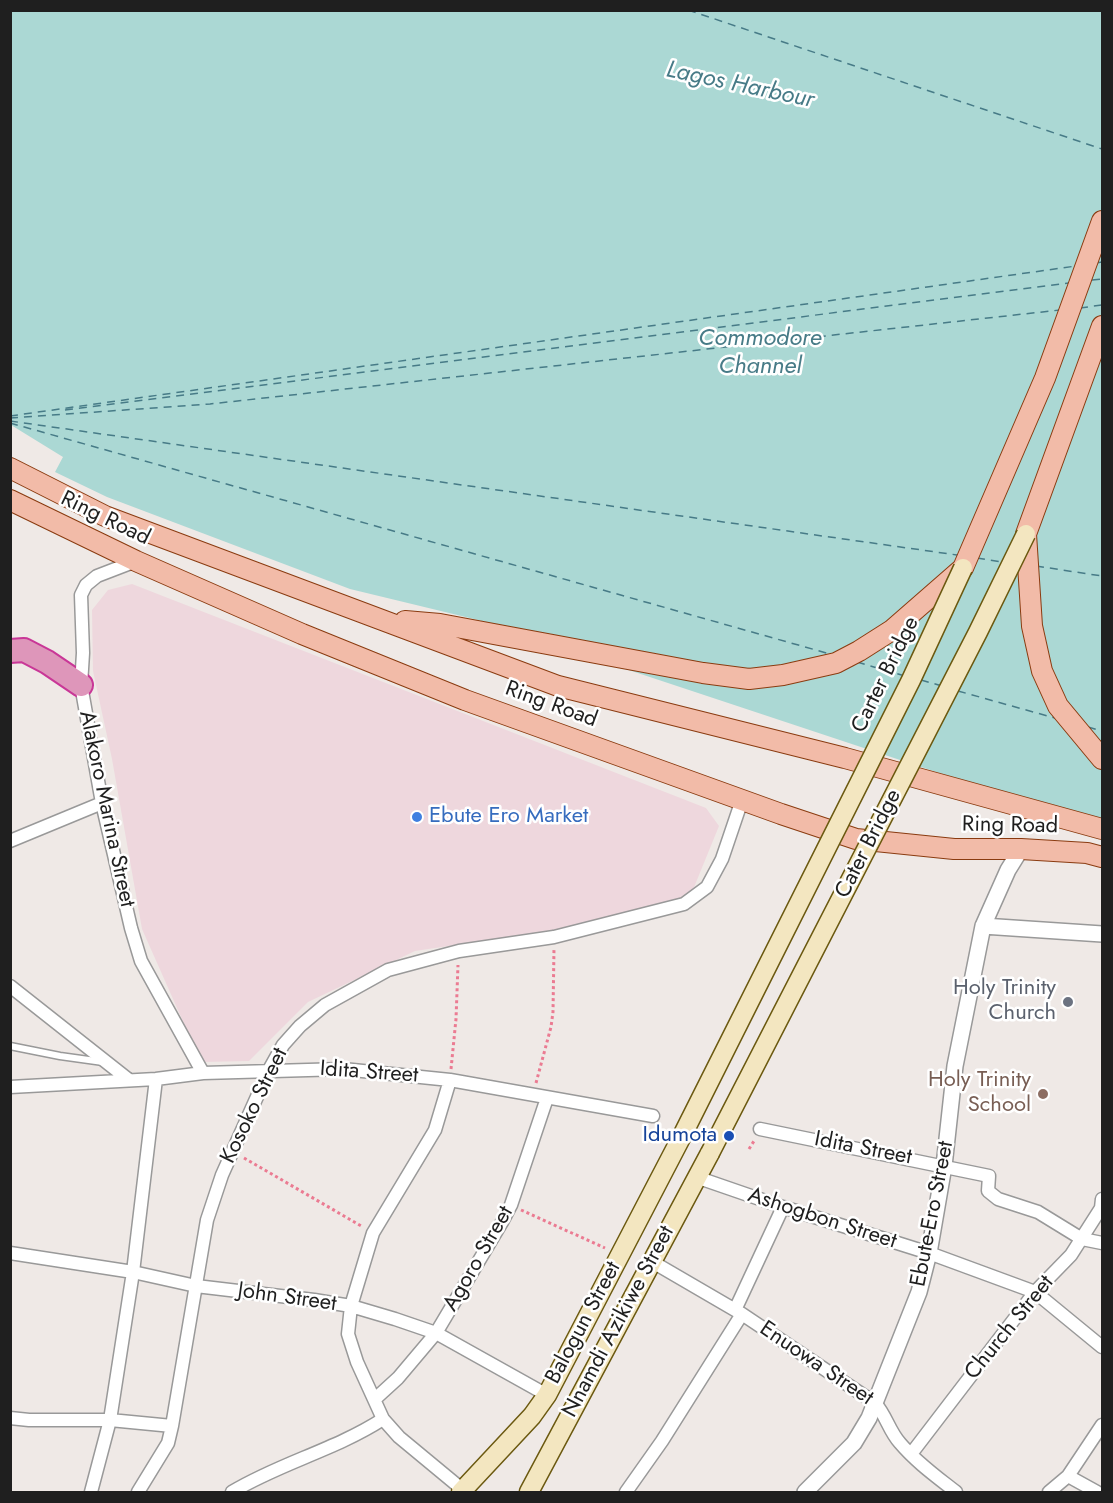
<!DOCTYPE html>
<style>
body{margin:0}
#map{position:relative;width:1113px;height:1503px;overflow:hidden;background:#efe9e6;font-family:Jost,sans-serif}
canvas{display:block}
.frame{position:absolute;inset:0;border:12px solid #1f1f1f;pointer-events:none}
</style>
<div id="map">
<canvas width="1113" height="1503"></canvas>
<div class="frame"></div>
</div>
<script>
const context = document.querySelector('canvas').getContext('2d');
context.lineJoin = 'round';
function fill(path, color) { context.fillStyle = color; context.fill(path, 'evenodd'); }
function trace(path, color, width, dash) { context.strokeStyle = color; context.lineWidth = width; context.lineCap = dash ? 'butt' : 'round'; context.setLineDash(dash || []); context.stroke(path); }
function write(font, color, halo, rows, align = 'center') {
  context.font = font + ' Jost,sans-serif'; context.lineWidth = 5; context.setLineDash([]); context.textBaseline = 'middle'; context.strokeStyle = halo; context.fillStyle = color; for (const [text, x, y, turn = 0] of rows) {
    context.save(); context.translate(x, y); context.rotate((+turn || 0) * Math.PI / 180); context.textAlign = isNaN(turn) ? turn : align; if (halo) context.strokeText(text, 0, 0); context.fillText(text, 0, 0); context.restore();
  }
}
const commercial = new Path2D(`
 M132,584l574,224 13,18 -31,76 -60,22 -106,11 -107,16 -107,51 -59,59 -48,1 -59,-133 -30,-170 -19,-88 -1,-61 16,-20z`);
const water = new Path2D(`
 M10,11h1092v816l-624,-207 -128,-31 -243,-92 -52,-25 8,-15 -52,-32z`);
const ferry = new Path2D(`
 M688,10l414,139
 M1096,263l6,-1
 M1092,280l10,-1
 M1080,308l22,-3
 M65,410l1004,-127
 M10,416l1066,-150
 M10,418l200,-14 850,-94
 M10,421l947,134
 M10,423l820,231
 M977,558l25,4
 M1036,566l66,10
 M857,662l48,14
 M921,680l21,6
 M958,691l97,27
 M1088,727l14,4`);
const path = new Path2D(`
 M451,1069l5,-50 2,-54
 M536,1083l15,-56 2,-15 1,-64
 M749,1149l5,-8
 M244,1158l119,69
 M521,1210l84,38`);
const service = new Path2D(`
 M10,1046l50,10 43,6`);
const minor = new Path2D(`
 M136,561l-39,15 -11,9 -5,10 2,58 -2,32 21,118 29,125 10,33 62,112
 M10,841l92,-38
 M10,986l119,94
 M450,1080l-15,50 -62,103 -22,73 -3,28 9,28 26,57 16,18 64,53
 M10,1087l146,-8 47,-6 140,-4 107,11 203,36
 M760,1129l229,47 -1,15 10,8 40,13 44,27 20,4
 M696,1177l87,30 146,46 106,39 67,55
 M10,1253l123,19 63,14 118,14 37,6 44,13 41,14 111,62
 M651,1261l91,53 133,89c11,12 14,28 25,40 16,19 37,34 56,49
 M735,1310l48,-103
 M375,1399l23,-21 38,-45 66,-111 9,-17 36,-107
 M10,1418l19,2h81l62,6
 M911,1454l124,-162 36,-37 30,-47 1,-9
 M1068,1476l29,16
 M91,1492l19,-72 23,-148 23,-193
 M138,1492l30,-49 4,-17 35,-206 15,-45 47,-105 14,-25 17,-19 25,-21 63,-35 71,-19 95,-14 130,-33 23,-17 15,-28 20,-59
 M232,1492c48,-29 103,-42 151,-73
 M626,1492l36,-51 80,-127
 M1049,1492l19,-16 34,-51`);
const tertiary = new Path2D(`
 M983,926l119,8
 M805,1492l49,-49 15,-25 50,-126 10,-39 15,-87 11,-100 28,-140 25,-56 13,-21`);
const secondary = new Path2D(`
 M461,1492l71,-76 15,-21 135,-259
 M529,1492l181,-339`);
const primary = new Path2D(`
 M1102,326l-76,208 6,92 10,45 16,35 44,53
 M10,468l95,48 453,170 287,72 257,71
 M10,500l126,61 166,73 163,66 316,114 75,25 98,10h67l66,4 15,4
 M405,621l35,3 263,49 46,6 34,-4 53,-12 23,-12 33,-21 71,-62 82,-190 57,-157`);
const motorway = new Path2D(`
 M10,651l14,-1 23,12 34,23`);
const secondaryBridge = new Path2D(`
 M682,1136l229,-456 52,-112
 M710,1153l268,-521 48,-98`);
const markers = [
 [417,817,6,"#3f7fe0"],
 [1068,1002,6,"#6b7280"],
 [1043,1094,6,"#8d6e63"],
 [729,1136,6,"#1a4fb4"]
];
const streetNames = [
 ["Ring Road",105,519,26],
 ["Carter Bridge",886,675,-64],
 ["Ring Road",551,705,20],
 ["Alakoro Marina Street",106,809,78],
 ["Ring Road",1010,826,1],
 ["Cater Bridge",869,844,-63],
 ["Idita Street",369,1073,4],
 ["Kosoko Street",255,1106,-64],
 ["Idita Street",863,1149,11],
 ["Ebute-Ero Street",933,1214,-79],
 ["Ashogbon Street",822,1219,18],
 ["Agoro Street",479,1259,-60],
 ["John Street",287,1298,8],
 ["Nnamdi Azikiwe Street",619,1322,-62],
 ["Balogun Street",584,1323,-62],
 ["Church Street",1010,1328,-51],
 ["Enuowa Street",816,1364,34]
];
const shopNames = [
 ["Ebute Ero Market",429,817]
];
const worshipNames = [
 ["Holy Trinity",1056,989],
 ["Church",1056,1014]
];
const educationNames = [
 ["Holy Trinity",1031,1081],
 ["School",1031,1106]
];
const transitNames = [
 ["Idumota",717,1136]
];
const waterNames = [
 ["Lagos Harbour",740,86,12],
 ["Commodore",760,339],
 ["Channel",760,367]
];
fill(commercial, '#eed7dd');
fill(water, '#abd8d4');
trace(ferry, '#477b87', 1.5, [8, 6]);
trace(service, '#999', 9);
trace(minor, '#999', 15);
trace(tertiary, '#999', 18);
trace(secondary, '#6b5910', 21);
trace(primary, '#8a3b10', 22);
trace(motorway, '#c93797', 26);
trace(path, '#eb7b92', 3, [3, 3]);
trace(service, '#fff', 6);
trace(minor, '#fff', 12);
trace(tertiary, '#fff', 15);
trace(secondary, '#f3e6c0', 18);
trace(primary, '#f2bba8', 20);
trace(motorway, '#de96ba', 22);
trace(secondaryBridge, '#6b5910', 21, []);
trace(secondaryBridge, '#f3e6c0', 18);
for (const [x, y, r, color] of markers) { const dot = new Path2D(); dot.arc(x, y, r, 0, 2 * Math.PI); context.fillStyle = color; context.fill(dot); trace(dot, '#fff', 2); }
write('22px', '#1f1f1f', '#fff', streetNames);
write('22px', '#366cbe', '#fff', shopNames, 'left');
write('22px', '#5b616d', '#fff', worshipNames, 'right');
write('22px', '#785e54', '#fff', educationNames, 'right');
write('22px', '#164399', '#fff', transitNames, 'right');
write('italic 24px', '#477b87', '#fff', waterNames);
</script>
